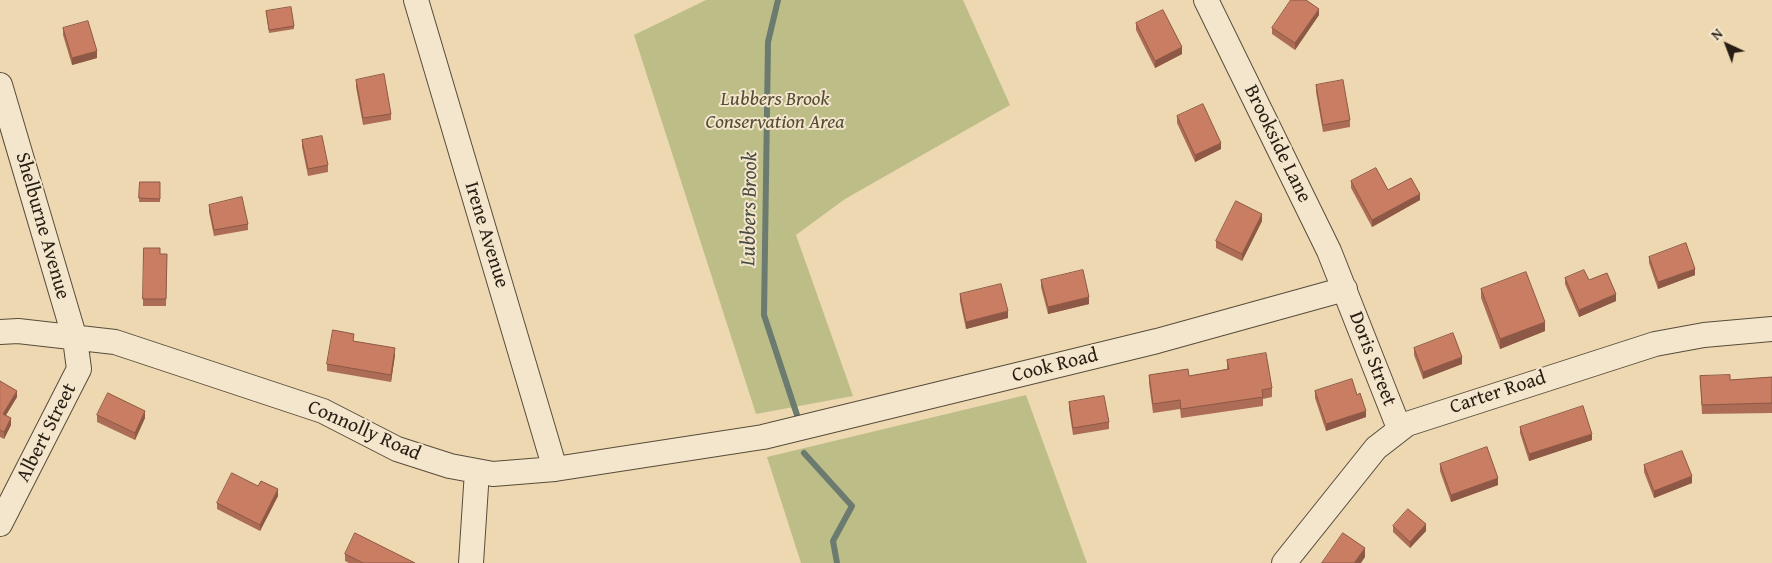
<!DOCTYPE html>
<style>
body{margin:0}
#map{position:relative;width:1772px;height:563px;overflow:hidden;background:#edd8b1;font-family:"Gentium Book Plus",serif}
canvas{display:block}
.north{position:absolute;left:1702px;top:20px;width:50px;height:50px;-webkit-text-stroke:4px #f3e6cc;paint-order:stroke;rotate:317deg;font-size:14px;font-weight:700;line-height:20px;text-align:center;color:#271d13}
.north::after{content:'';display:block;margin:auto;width:18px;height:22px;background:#271d13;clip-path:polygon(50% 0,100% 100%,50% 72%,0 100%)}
</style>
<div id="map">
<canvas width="1772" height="563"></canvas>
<div class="north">N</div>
</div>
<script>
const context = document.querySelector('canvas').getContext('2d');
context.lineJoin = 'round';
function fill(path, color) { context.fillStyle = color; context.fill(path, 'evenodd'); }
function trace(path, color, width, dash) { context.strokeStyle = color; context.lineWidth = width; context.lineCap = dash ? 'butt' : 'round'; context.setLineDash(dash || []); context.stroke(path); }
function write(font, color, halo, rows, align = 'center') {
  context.font = font + ' "Gentium Book Plus",serif'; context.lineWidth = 4; context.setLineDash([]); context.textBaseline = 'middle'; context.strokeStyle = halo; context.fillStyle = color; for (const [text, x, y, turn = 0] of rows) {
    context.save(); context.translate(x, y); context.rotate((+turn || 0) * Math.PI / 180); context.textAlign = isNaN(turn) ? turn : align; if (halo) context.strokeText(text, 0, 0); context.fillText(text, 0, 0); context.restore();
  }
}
const green = new Path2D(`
 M706,0h257l47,105 -165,94 -49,36 57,161 -97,18 -122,-379z
 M1026,395l61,168h-286l-34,-106z`);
const stream = new Path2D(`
 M778,0l-10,42 -4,273 33,100
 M804,453l48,53 -19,35 4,22`);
const minor = new Path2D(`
 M416,0l139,469
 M1206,0l123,251 70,177
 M0,85l75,254 4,30 -79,155
 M0,332l18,-1 97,11 208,69 74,38 53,17 43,8 62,-5 208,-32 394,-96 188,-52
 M471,563l6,-92
 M1284,563l92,-115 31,-24 248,-80 49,-9 68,-6`);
const wall = new Path2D(`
 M266,11l28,15v3l-25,4z
 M1319,15l-24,35 -23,-16v-6z
 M1136,23l46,31 -27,14 -19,-38z
 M63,28l34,30 -25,7 -9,-30z
 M356,80l35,34v6l-28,5 -7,-38z
 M1316,85l34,35v7l-27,5 -7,-40z
 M1177,116l44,33 -26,13 -18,-39z
 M302,140l26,25v7l-20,4 -6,-29z
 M1351,181l37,9 32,10 -48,27 -21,-39z
 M140,182h20v20h-21z
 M209,205l39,19v6l-34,6 -5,-24z
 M1262,221l-20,40 -26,-13v-7z
 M160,254h7l-1,52h-23v-7z
 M1649,257l46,18 -37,14 -9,-26z
 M1565,278l24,2 27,21 -37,16 -14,-33z
 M1041,280l48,24 -41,10 -7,-27z
 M1481,289l64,42 -45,18 -19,-51z
 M960,294l48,24 -42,11 -6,-28z
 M354,341l41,14 -4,27 -64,-11v-7z
 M1414,348l48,16 -39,15 -9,-24z
 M1227,360l45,28v9l-9,2v7l-82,12 -1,-9 -27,4 -4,-30v-8l40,1 38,-7z
 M1700,376l30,4 42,-3v36l-70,1z
 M0,381l17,16 -11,18 5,10 -7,14 -4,-2z
 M1315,391l42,4 9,22 -40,14 -11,-33z
 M1069,402l40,20v7l-36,6 -4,-26z
 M97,415l48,3 -10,22 -38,-18z
 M1520,427l72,13 -63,21 -9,-28z
 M1440,464l58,21 -47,17 -11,-31z
 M1644,465l48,18 -38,15 -10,-26z
 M278,496l-18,35 -43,-22v-6z
 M1393,526l33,5 -16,17 -17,-16z
 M345,554l70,9h-66l-4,-2z`);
const shadedWall = new Path2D(`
 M1319,9v6l-24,35v-7z
 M1182,47v7l-27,14v-7z
 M97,51v7l-25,7v-7z
 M1221,143v6l-26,13v-7z
 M1420,194v6l-48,27v-7z
 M1262,214v7l-20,40v-7z
 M1695,269v6l-37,14v-7z
 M1616,294v7l-37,16v-7z
 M1089,297v7l-41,10v-7z
 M1008,311v7l-42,11v-7z
 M1545,322v9l-45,18v-10z
 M395,348v7l-4,27v-7z
 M1462,357v7l-39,15v-7z
 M17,391v6l-14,23v-6z
 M145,411v7l-10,22v-7z
 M1366,411v6l-40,14v-7z
 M11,418v7l-7,14v-7z
 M1592,434v6l-63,21v-7z
 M1692,476v7l-38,15v-7z
 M1498,478v7l-47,17v-7z
 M278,489v7l-18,35v-6z
 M1426,524v7l-16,17v-6z
 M1365,548v9l-4,6h-7z`);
const building = new Path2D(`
 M1291,0h15l13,9 -24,34 -23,-15z
 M291,7l3,19 -25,4 -3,-19z
 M1163,10l19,37 -27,14 -19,-38z
 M88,21l9,30 -25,7 -9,-30z
 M384,74l7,40 -28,4 -7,-38z
 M1343,80l7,40 -27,5 -7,-40z
 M1203,104l18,39 -26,12 -18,-39z
 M322,136l6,29 -20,4 -6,-29z
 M1376,168l12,22 23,-12 9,16 -48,26 -21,-39z
 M140,182h20v17l-21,-1z
 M242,197l6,27 -34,6 -5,-25z
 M1236,201l26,13 -20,40 -26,-13z
 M1686,243l9,26 -37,13 -9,-25z
 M144,248h16v6h7l-1,45h-23z
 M1083,270l6,27 -41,10 -7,-27z
 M1584,270l5,10 18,-7 9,21 -37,16 -14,-32z
 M1526,272l19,50 -45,17 -19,-50z
 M1001,284l7,27 -42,11 -6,-28z
 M333,330l21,4 -1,7 42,7 -4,27 -64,-11z
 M1453,333l9,24 -39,15 -9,-24z
 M1266,353l6,35 -10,2 1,7 -82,12 -1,-9 -27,4 -4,-29 39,-6 1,7 40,-7 -2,-9z
 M1730,375v5l42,-3v26l-70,2 -2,-29z
 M1352,379l5,16 3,-2 6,18 -40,13 -11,-33z
 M0,381l17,10 -14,23 8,4 -7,14 -4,-2z
 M108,393l37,18 -10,22 -38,-18z
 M1104,396l5,26 -36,6 -4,-26z
 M1583,406l9,28 -63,20 -9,-27z
 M1487,447l11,31 -47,17 -11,-31z
 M1682,451l10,25 -38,15 -10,-26z
 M232,473l26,13 3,-5 17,8 -18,36 -43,-22z
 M1408,509l18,15 -16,18 -17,-16z
 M355,533l60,30h-52l-18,-9z
 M1343,533l22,15 -11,15h-32z`);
const parkNames = [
 ["Lubbers Brook",775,100],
 ["Conservation Area",775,123]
];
const streetNames = [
 ["Brookside Lane",1277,144,64],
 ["Shelburne Avenue",42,226,74],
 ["Irene Avenue",486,235,73],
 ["Doris Street",1372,359,69],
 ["Cook Road",1055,366,-14],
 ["Carter Road",1498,393,-18],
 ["Connolly Road",364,431,24],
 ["Albert Street",47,433,-63]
];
const waterNames = [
 ["Lubbers Brook",750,209,-89]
];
fill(green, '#bdbd88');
trace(stream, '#6b7b6f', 6);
trace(minor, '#584c3a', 26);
trace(minor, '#f3e6cc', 24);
fill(wall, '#ad6c55');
fill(shadedWall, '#8d5845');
fill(building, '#c97d63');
trace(building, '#8d5845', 1);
write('italic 20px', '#544d36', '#f3e6cc', parkNames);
write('20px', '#271d13', '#f3e6cc', streetNames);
write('italic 21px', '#494c41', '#f3e6cc', waterNames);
</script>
